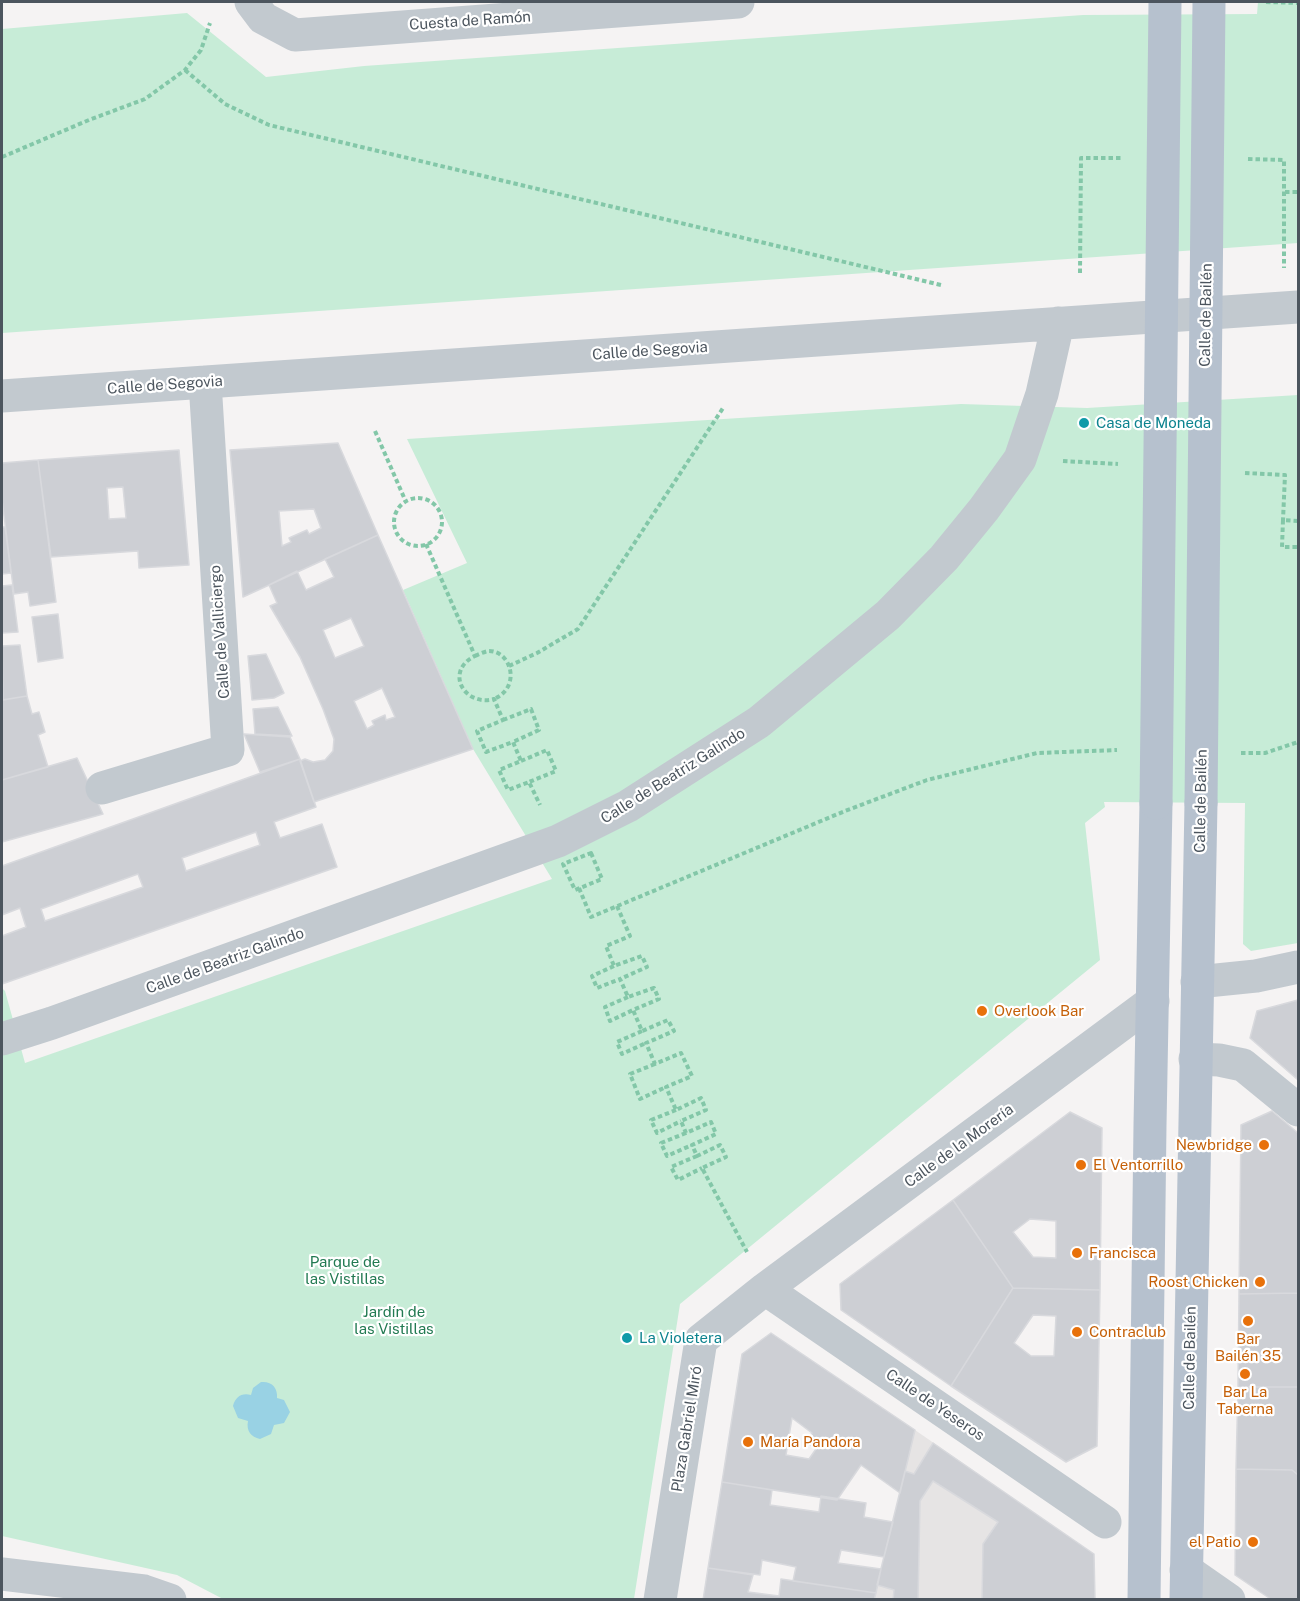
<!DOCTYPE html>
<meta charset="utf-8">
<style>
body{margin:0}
#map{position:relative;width:1300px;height:1601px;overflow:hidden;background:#f5f3f3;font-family:"Public Sans",sans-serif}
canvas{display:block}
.frame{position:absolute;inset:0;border:3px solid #4c555e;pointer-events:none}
</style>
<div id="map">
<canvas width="1300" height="1601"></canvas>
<div class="frame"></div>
</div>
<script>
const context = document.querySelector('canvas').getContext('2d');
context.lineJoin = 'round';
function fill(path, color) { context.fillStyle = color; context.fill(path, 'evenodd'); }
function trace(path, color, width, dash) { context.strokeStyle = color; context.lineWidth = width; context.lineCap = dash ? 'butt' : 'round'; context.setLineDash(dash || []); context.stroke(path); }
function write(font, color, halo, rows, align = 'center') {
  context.font = font + ' "Public Sans",sans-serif'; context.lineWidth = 4.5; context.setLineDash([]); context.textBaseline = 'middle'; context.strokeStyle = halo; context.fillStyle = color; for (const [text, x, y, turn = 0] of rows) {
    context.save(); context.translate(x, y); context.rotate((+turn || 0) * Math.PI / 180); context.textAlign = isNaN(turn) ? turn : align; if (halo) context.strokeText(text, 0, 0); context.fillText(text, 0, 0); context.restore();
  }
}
const education = new Path2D(`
 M915,1430l179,124 1,45 -221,1z`);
const green = new Path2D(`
 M1258,2h40v241l-1296,90v-304l185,-16 79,64 98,-11 719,-51 174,-1z
 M1298,395v548l-47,8 -8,-7 2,-141 -141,-1 1,5 -20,16 15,137 -420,344 -46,295h-411l-46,-24 -175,-39v-548l3,3 20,72 527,-184 -79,-130 -70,-159 64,-27 -60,-124 554,-35 126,4z`);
const water = new Path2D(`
 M261,1382c11,-1 17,6 16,16l7,2 6,12 -6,11 -10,2 -3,9 -11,5c-9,-2 -14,-8 -12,-18l-10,-3 -5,-12c2,-9 9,-14 18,-11l2,-7z`);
const building = new Path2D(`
 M338,443l40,92 -135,62 -13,-147zM314,509l7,19 -12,6 -2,-4 -18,8 2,4 -9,4 -3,-35z
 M179,450l10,115 -50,3 -1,-17 -87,6 -13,-97zM123,487l3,31 -17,1 -2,-31z
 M38,460l18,142 -26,4 -2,-14 -14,2 -12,-94v-37z
 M2,527h3l6,46 -9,1z
 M378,535l95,214 -159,53 -14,-41 5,-2 8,3 12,-2 8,-9 1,-12 -11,-30 -23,-52 -30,-51 7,-3 -8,-18 28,-14 9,19 28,-13 -9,-18zM351,618l13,28 -29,12 -12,-28zM382,688l13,29 -9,3 -1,-5 -13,6 2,4 -7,4 -13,-28z
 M12,585l6,47 -16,1v-47z
 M58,614l5,44 -25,4 -6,-45z
 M20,645l7,51 -24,4 -1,-54z
 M266,654l18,39 -10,5 -22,2 -4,-44z
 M27,696l5,18 7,-2 6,20 -7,3 10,32 -46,13v-80z
 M278,707l14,29 -37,-2 -2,-25z
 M244,734l46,3 10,22 -40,13z
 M77,758l26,56 -101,28v-62z
 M300,759l16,48 -42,15 6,16 42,-14 15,43 -335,117v-48l24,-9 -6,-19 -18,7v-49zM256,832l4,13 -74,26 -4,-13zM138,874l5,13 -98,34 -4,-12z
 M1298,1000v80l-48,-42 7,-27z
 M1272,1111l26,22v160l-59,1 2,-169z
 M1070,1112l32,16 -2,162 -87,-2 -60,-88zM1030,1219l26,2v37l-23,-1 -20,-25z
 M953,1200l60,88 -62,98 -110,-76 -1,-26z
 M1013,1288l87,2 -3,156 -31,16 -115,-76zM1033,1315l23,1 -2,40h-23l-17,-13z
 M1298,1293v94h-60l1,-93z
 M771,1333l144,97 -15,63 -39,-28 -24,35 -115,-18 20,-128zM792,1418l20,15 -6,9 10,7 -7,10 -23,-4z
 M1238,1387h60v88l-6,-5 -56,-1z
 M933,1443l161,111 1,46h-113l1,-56 15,-22 -65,-41 -13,20 -2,99h-25l1,-10 -17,-5 28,-114 9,3z
 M1236,1469l56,1 6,5v125h-26l-37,-25z
 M722,1482l50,8 -2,15 49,7 2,-16 45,7 -2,14 29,5 -9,35 -43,-7 -3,13 43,6 -5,24 -83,-12 3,-14 -34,-7 -2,15 -52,-7z
 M708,1568l45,7 -5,17 31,4 2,-17 95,14 -2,7h-171z`);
const path = new Path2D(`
 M1266,2l32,1
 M185,70l40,34 44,21 672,160
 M2,157l87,-37 56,-21 40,-29 16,-20 9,-27
 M1248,159l36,1v108
 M1285,192h13
 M1080,273l1,-115h42
 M375,431l31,71
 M1063,461l55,3
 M1245,473l40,2 -2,45
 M394 522a24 24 0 1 1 48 0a24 24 0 1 1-48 0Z
 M1298,521l-15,-1 -1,27h16
 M426,544l49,112c-31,15 -11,51 19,43l9,21 -26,11 9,21 27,-10 8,19 -22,9 9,20 21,-8 11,23
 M475,656c4,-2 9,-4 13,-5 23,-1 34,36 6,48
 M509,666l28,-13 41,-24 145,-221
 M503,720l28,-11 8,21 -26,12
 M1241,753h24l33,-11
 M521,761l26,-11 9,21 -27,11
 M591,853l11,26 -27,11 -12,-26z
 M579,888l12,29 254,-106 82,-31 110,-27 80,-3
 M617,906l13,30 -24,10 8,20 28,-10 5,11 -27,12 8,18 26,-9 5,11 -26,11 9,21 26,-11 6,11 -28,12 9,21 26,-11 11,23 -26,11 10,23 25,-12 5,12 -25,11 5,12 25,-11 5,12 -24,11 5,11 23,-11 6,12 -24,11 45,84
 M614,966l-22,10 5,12 23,-9
 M628,997l-23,10 5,14 23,-11
 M642,1031l-25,11 5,12 24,-11
 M655,1064l-25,10 10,25 26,-12
 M676,1110l-25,10 6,13 24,-12
 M686,1133l-25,10 6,13 25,-11
 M697,1156l-26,11 7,13 24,-12`);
const minor = new Path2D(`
 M251,2l12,16 32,17 443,-33
 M2,396l1296,-89
 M102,788l126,-38 -23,-368
 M1197,982l59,-6 42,-9
 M2,1039l50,-16 506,-182 70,-35 131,-84 129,-107 56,-57 40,-49 36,-50 22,-65 16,-71
 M1195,1059l24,1 24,5 55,45
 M765,1289l340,233
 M1186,1570l43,30
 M2,1574l142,17 26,9
 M660,1600l41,-260 64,-51 388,-288`);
const major = new Path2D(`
 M1144,1600l6,-475 6,-322
 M1186,1600l15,-797`);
const majorBridge = new Path2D(`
 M1156,803l9,-801
 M1201,803l8,-801`);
const markers = [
 [1084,423,6,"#0f9aa8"],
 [982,1011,6,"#e8710a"],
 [1264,1145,6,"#e8710a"],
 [1081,1165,6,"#e8710a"],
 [1077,1253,6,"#e8710a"],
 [1260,1282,6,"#e8710a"],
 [1248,1321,6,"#e8710a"],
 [1077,1332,6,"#e8710a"],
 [627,1338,6,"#0f9aa8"],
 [1245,1374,6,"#e8710a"],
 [748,1442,6,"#e8710a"],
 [1253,1542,6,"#e8710a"]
];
const streetNames = [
 ["Cuesta de Ramón",470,21,-4],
 ["Calle de Bailén",1206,315,-89],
 ["Calle de Segovia",650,351,-4],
 ["Calle de Segovia",165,385,-4],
 ["Calle de Valliciergo",220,632,-94],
 ["Calle de Beatriz Galindo",673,776,-32],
 ["Calle de Bailén",1201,801,-89],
 ["Calle de Beatriz Galindo",225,961,-20],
 ["Calle de la Morería",959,1146,-36],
 ["Calle de Bailén",1190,1358,-89],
 ["Calle de Yeseros",935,1405,34],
 ["Plaza Gabriel Miró",687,1429,-81]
];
const cultureNames = [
 ["Casa de Moneda",1096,423],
 ["La Violetera",639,1338]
];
const foodNames = [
 ["Overlook Bar",994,1011],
 ["Newbridge",1252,1145,"right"],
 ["El Ventorrillo",1093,1165],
 ["Francisca",1089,1253],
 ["Roost Chicken",1248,1282,"right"],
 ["Contraclub",1089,1332],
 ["Bar",1248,1339,"center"],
 ["Bailén 35",1248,1356,"center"],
 ["Bar La",1245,1392,"center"],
 ["Taberna",1245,1409,"center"],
 ["María Pandora",760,1442],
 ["el Patio",1241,1542,"right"]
];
const parkNames = [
 ["Parque de",345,1262],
 ["las Vistillas",345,1279],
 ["Jardín de",394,1312],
 ["las Vistillas",394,1329]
];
fill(education, '#e6e4e4');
fill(green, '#c7ecd7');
fill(water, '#99d2e4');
fill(building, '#cdcfd4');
trace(building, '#d8d9dd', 1.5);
trace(path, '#83c7a8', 4, [4.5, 3]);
trace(minor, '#c2c9cf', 33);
trace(major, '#b6c1ce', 33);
trace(majorBridge, '#b6c1ce', 33);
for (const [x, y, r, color] of markers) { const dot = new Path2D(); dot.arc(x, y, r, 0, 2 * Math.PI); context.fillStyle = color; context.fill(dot); trace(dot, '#fff', 2); }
write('15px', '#4c555e', '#fff', streetNames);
write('15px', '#0d838f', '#fff', cultureNames, 'left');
write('15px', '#c56008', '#fff', foodNames, 'left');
write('15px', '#227a52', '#fff', parkNames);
</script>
